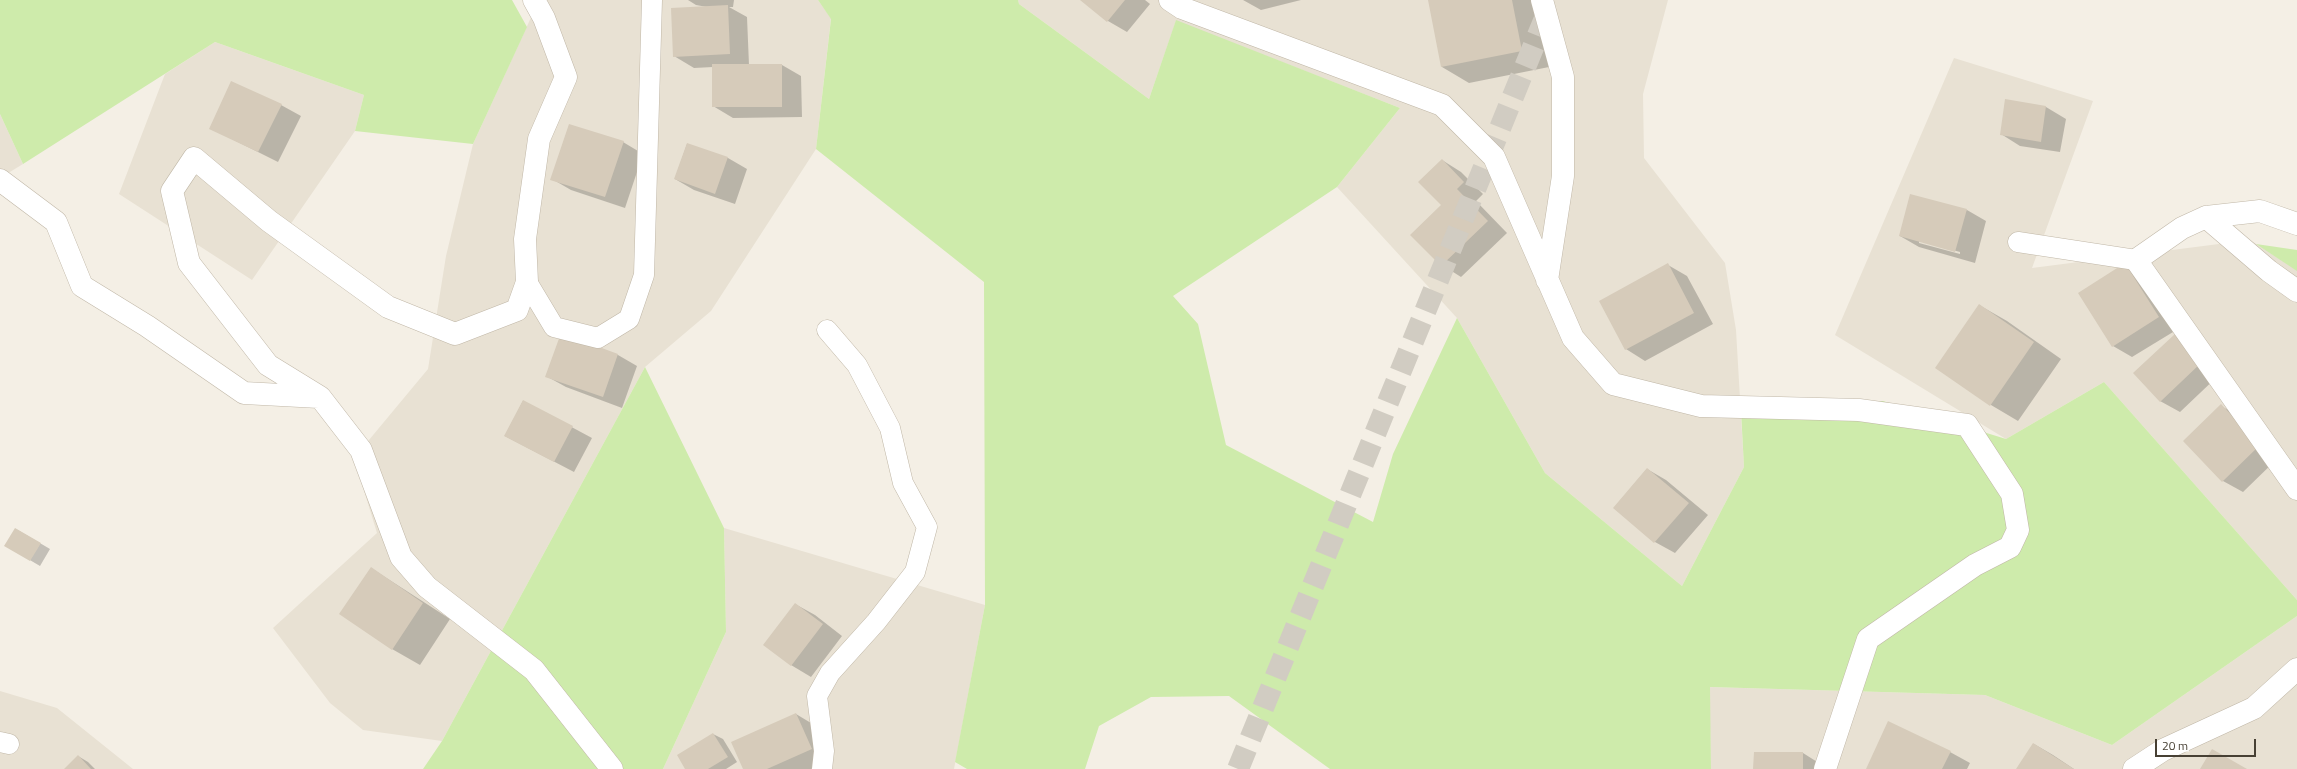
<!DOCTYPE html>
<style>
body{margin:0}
#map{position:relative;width:2297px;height:769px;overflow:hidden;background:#f4efe5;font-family:"Titillium Web",sans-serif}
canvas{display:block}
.scale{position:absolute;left:2155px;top:739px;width:101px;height:18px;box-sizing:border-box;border:2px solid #474034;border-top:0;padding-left:5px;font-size:12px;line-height:14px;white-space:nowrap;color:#474034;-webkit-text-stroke:3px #fff;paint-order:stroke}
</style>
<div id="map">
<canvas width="2297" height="769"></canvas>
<div class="scale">20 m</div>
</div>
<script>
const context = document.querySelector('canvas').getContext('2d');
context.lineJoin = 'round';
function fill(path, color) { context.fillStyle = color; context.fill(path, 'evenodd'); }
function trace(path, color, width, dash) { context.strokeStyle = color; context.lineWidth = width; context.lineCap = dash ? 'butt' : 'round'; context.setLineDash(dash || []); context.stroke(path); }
const residential = new Path2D(`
 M539,0h279l13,18 -15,131 -105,162 -66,56 -203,374 -79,-11 -33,-27 -57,-75 104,-95 -23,-75 74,-89 18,-113 27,-112z
 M1018,0h650l-25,94 1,64 81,105 11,67 8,137 -62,119 -137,-113 -88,-155 -120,-131 63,-79 -224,-87 -27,78 -130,-95z
 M215,42l149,53 -9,36 -103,149 -133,-86 46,-120z
 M1954,58l139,43 -61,167 218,-28 47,30v330l-193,-218 -98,57 -171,-104z
 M0,114l23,50 -23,14z
 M724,528l261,77 -31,164h-291l63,-137z
 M2297,616v153h-586l-2,-82 276,8 127,50z
 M0,691l57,17 76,61h-133z`);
const green = new Path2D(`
 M0,0h512l15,27 -54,117 -118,-13 9,-36 -149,-53 -192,122 -23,-50z
 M818,0h200l1,4 130,95 27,-79 224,88 -63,79 -164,109 25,28 28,121 147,77 20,-68 64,-136 88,155 137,113 62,-119 -3,-56 142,-10 123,38 98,-57 193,218v16l-185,129 -127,-50 -275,-8 1,82h-381l-101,-73 -78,1 -52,29 -14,43h-118l-12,-7 30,-157 -1,-323 -168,-133 15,-130z
 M2256,244l41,6v21z
 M645,367l79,161 2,104 -63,137h-240l19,-28z`);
const shadow = new Path2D(`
 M688,0h46l-1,7h-4l18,10 2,48h33l19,11 1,41 -69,1 -20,-12v-39l-19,1 -20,-12 33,-49 -11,-2z
 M1082,0h63l5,4 -23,28 -19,-11z
 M1243,0h58l-40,10z
 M1429,0h107l13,67 -80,16 -27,-16z
 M2006,101l40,6 20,12 -6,33 -40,-6 -19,-12z
 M281,105l20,11 -23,46 -68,-34z
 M623,142l20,12 -18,54 -54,-18 -19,-11z
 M687,144l41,14 19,11 -12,35 -41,-14 -19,-11z
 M1442,160l19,12 22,22 -7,7 31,32 -46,44 -19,-12z
 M1967,210l19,11 -11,42 -56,-16 -19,-11zM1919,241l41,11v2l-41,-11z
 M1668,265l19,11 26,48 -68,37 -19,-12z
 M2125,265l19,11 34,53 -46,28 -19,-11z
 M1979,305l28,16 54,38 -43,62 -27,-16z
 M562,334l56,21 19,11 -15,42 -56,-21 -20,-11z
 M2175,336l45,38 -40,38 -20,-11z
 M523,401l69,37 -18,34 -69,-36z
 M2221,406l19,11 39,40 -36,35 -20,-11 -39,-40z
 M1647,469l19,11 42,35 -33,38 -20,-11 -41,-34z
 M16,529l34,20 -10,17 -34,-20z
 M371,568l79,51 -30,46 -28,-16z
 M795,604l20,11 27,21 -31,41 -20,-12z
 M796,714l20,12 15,34 -20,9h-67z
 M713,734l10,5 14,23 -11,7h-40z
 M2034,744l19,11 21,14h-57z
 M1950,752l20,11 -3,6h-100z
 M1803,753l19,12v4h-68z
 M78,756l10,6 7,7h-30z`);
const building = new Path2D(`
 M1080,0h45l-18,22z
 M1428,0h84l10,51 -81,16z
 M728,5l2,49 -57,3 -2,-49z
 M712,64h70v43h-70z
 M231,81l51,23 -24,48 -49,-23z
 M2005,99l41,7 -5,36 -41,-7z
 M569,124l55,17 -19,56 -55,-17z
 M687,143l41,14 -13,37 -41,-15z
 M1442,159l22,23 -7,7 31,32 -47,45 -31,-31 31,-30 -23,-23z
 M1910,194l57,15 -12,43 -56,-16z
 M1668,263l26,50 -69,37 -26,-49z
 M2125,263l34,54 -47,30 -34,-54z
 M1979,304l55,38 -44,64 -55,-38z
 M561,333l57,21 -15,43 -58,-20z
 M2175,334l26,29 -41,39 -27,-29z
 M523,400l50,26 -19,36 -50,-26z
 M2221,404l39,41 -38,37 -39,-41z
 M1647,468l42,35 -35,40 -41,-35z
 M15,528l26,15 -11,18 -26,-15z
 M371,567l52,36 -31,47 -53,-36z
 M795,603l28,21 -32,42 -28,-21z
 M796,713l16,36 -45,20h-24l-12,-27z
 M1888,721l63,30 -9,18h-76z
 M713,733l15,24 -20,12h-23l-8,-14z
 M2033,743l41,26h-58z
 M2212,749l35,20h-47z
 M1754,752h49v17h-50z
 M78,755l13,14h-27z`);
const highwayTunnel = new Path2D(`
 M1238,769l312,-763`);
const lane = new Path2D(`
 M2018,242l118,18
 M527,282l27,45 44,11 31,-19 15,-44 8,-275
 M0,742l9,2
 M822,769l2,-18 -7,-55 13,-23 46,-51 39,-50 12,-45 -24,-44 -13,-55 -33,-63 -30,-35`);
const street = new Path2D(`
 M534,0l10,18 22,59 -27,62 -14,100 2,43 -10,28 -62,24 -67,-27 -119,-86 -75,-63 -22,33 17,72 79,102 52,32 41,53 40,107 26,30 107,83 78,99
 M1170,0l12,8 260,97 52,52 79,181 40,46 88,22 158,4 108,15 45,69 6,36 -8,17 -35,18 -107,74 -43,130
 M1542,0l21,77v99l-16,104
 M0,180l56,42 26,64 65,40 97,67 75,4
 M2206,217l54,-6 37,13
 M2297,291l-28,-20 -63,-54 -24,11 -46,32 161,229
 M2134,769l29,-19 91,-42 43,-39`);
fill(residential, '#e8e1d3');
fill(green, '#ceebab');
fill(shadow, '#0003');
fill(building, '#d6cbba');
trace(highwayTunnel, '#d1ccc2', 22, [22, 11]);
trace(lane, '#c0b7a7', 21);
trace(street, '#c0b7a7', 23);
trace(lane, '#fff', 20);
trace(street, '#fff', 22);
</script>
